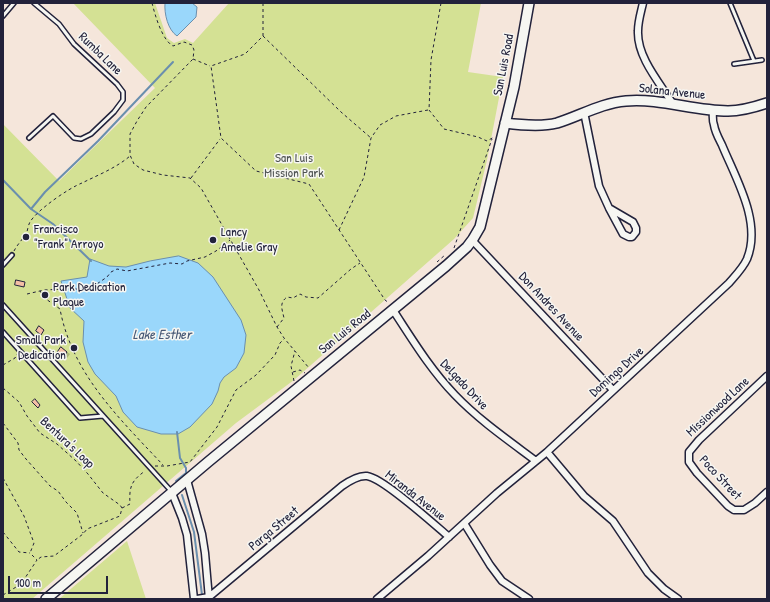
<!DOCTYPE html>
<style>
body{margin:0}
#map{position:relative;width:770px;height:602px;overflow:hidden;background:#f5e6db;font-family:"Patrick Hand",sans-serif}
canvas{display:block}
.frame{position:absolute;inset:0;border:4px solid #22223b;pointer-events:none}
.scale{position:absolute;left:8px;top:576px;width:100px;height:18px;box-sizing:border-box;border:2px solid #22223b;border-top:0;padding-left:5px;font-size:12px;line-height:14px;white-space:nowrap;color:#22223b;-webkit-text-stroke:3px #f6f6f2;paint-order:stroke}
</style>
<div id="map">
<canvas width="770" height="602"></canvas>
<div class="frame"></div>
<div class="scale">100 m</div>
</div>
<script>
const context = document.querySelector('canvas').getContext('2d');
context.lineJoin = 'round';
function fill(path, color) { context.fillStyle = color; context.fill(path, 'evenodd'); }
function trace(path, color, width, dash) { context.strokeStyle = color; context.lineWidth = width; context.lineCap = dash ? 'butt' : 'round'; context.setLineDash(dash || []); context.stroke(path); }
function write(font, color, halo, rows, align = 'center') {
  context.font = font + ' "Patrick Hand",sans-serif'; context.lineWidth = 3; context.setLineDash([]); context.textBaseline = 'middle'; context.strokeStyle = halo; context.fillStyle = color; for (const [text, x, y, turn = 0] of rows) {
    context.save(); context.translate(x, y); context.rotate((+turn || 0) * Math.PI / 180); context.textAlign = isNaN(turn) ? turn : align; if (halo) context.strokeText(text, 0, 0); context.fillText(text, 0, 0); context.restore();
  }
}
const green = new Path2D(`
 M73,3h82l12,35 7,5 11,-4 8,4 36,-40h252l-13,69 35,5 -16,83 -14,58 -19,21 -160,141 -58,43 -204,176h-29v-475l56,57 96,-93z
 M127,541l19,58h-87z`);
const water = new Path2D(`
 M165,3h27l5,4 -1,10 -19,19c-9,-6 -13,-22 -12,-33z
 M179,256l19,7 15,14 28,43 5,15 -2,18 -8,15 -12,9 -4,6 -2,8 -6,13 -22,23 -12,7h-17l-24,-7 -14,-15 -7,-16 -21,-22 -7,-12 -5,-20 1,-21 -14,-13 -9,-27 26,-4 3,-18 19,7 17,1 24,-6z`);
const shadow = new Path2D(`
 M61,348l9,6 -3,4 -9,-5z`);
const stream = new Path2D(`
 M3,180l28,29 22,15 38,37
 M31,209l14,-17 53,-51 75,-79
 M176,481l10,-8v-5l-6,-10 -3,-26
 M182,495l12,37 8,63`);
const building = new Path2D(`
 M16,280l9,2 -1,5 -9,-2z
 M39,326l5,4 -3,5 -5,-4z
 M61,347l6,5 -4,6 -6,-5z
 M35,399l5,6 -2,3 -6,-6z`);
const path = new Path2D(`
 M152,3c3,12 10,37 21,43l11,-4 8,3 2,5 -1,9 -47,48 -9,14 -7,13v21l4,9 9,6 20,5 27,3 11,10 58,102 18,37 7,11 25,30
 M263,3v33l-18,18 -34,12 10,72 35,33 53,13 76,116 4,3
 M441,3l-10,57 -2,50 15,19 34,8 9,4 7,-4
 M263,36l78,76 30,26
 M193,59l17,7
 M191,178l29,-39
 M339,230l25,-53 7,-39 9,-13 16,-9 32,-6
 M454,248l38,-109
 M14,251c3,-6 8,-11 12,-17 2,-4 2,-9 4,-12 7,-12 39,-34 52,-39 16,-8 34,-15 48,-27
 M437,262l8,-7
 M40,291l6,8 14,10c12,65 60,110 103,156
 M27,294l17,-4 21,-1h21l8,-3 13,-9 4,-5 6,-3 10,2 43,-8 12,1 5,-3 18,-4 11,-6 14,-11
 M277,327l7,-9c-2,-9 -5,-15 3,-21l6,1 7,-4 6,3 12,1 33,-29 9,-6
 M3,365l12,-7 2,-4
 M293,372l7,-2 5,3
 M294,381l-3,-15 4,-15
 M3,388l16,14 8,14 13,17 17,11 19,17 12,13 15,19 17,12 2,3 -2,8 -33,13 -4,5 -29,22 -13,1 -4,3
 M3,423l15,20 1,7 7,9 24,27 8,5 8,11 11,11 6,20
 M155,466h12l23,-4 27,-35 19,-37 20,-15 19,-20 5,-12 4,-4
 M3,478l21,38 10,27 -4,10
 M122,508l8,-4c-1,-17 1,-23 15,-33
 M3,532l16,20 11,1
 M3,595l18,-11 16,-24 -6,-6`);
const lane = new Path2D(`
 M730,3l24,58
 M3,16l11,-13
 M734,64l28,-4
 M29,138l24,-22 21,22 7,1 10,-5 23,-22 9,-12v-8l-6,-8 -43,-40 -15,-20 -25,-21
 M3,265l9,-10
 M3,305l169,187
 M3,332l77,86 23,-2`);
const street = new Path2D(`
 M643,3c-2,9 -5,18 -5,28 -1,26 21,51 35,73
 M584,112l15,74 10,22 14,26 6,3h3l4,-5v-4l-3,-6 -24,-14
 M472,240l141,150
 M393,310c19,29 37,59 62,85 24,25 53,45 81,66
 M767,376l-68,64 -10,12v10l8,11 31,33 6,4h10l11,-7 12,-11
 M547,452l37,44 29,25 35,52 16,16 14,10
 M187,480l15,54 3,19 4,46
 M172,493l10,25 5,17 7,64
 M464,523l26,42 12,16 27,18
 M197,599l12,-2 133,-111c7,-5 16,-11 25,-10 16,2 68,49 82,61
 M377,599l51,-43 69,-63 50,-41 182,-169c6,-7 14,-15 18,-24 15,-37 -11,-80 -25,-114 -3,-6 -7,-13 -8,-20 -2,-5 -1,-10 -1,-15`);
const secondary = new Path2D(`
 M505,123c16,2 36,4 52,0 23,-7 44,-20 69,-22 34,-3 68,10 102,10 13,0 27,-4 39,-8
 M46,599l162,-137 238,-196 21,-19 6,-8 7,-12 34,-140 15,-84`);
const markers = [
 [26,237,4,"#22223b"],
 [213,240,4,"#22223b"],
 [45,295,4,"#22223b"],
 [74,348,4,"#22223b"]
];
const streetNames = [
 ["Rumba Lane",100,54,44],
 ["San Luis Road",504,65,-79],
 ["Solana Avenue",672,92,6],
 ["Don Andres Avenue",551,307,47],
 ["San Luis Road",345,332,-39],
 ["Domingo Drive",617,372,-42],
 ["Delgado Drive",464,385,47],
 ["Missionwood Lane",718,407,-43],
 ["Bentura's Loop",67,443,43],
 ["Poco Street",720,478,47],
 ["Miranda Avenue",415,496,38],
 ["Parga Street",274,529,-40]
];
const parkNames = [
 ["San Luis",294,159],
 ["Mission Park",294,174]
];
const poiNames = [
 ["Francisco",34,230],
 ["\"Frank\" Arroyo",34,245],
 ["Lancy",221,233],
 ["Amelie Gray",221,248],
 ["Park Dedication",53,288],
 ["Plaque",53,303],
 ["Small Park",66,341,"right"],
 ["Dedication",66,356,"right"]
];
const waterNames = [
 ["Lake Esther",162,335]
];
fill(green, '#d4e194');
fill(water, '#9ad7fb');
trace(water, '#6a8fae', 1);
fill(shadow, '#0003');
trace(stream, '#6a8fae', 2);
fill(building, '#f4bfa5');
trace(building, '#22223b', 1);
trace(lane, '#22223b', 6);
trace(street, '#22223b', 9);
trace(secondary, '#22223b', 12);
trace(path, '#22223b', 1, [3, 3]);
trace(lane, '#f6f6f2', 3);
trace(street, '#f6f6f2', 6);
trace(secondary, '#f6f6f2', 9);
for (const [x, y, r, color] of markers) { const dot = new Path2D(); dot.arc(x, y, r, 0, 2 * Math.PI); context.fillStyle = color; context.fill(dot); trace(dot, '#f6f6f2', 1.5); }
write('13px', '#22223b', '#f6f6f2', streetNames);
write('13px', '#4e5251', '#f6f6f2', parkNames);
write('13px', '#22223b', '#f6f6f2', poiNames, 'left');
write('italic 14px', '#465875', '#f6f6f2', waterNames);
</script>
